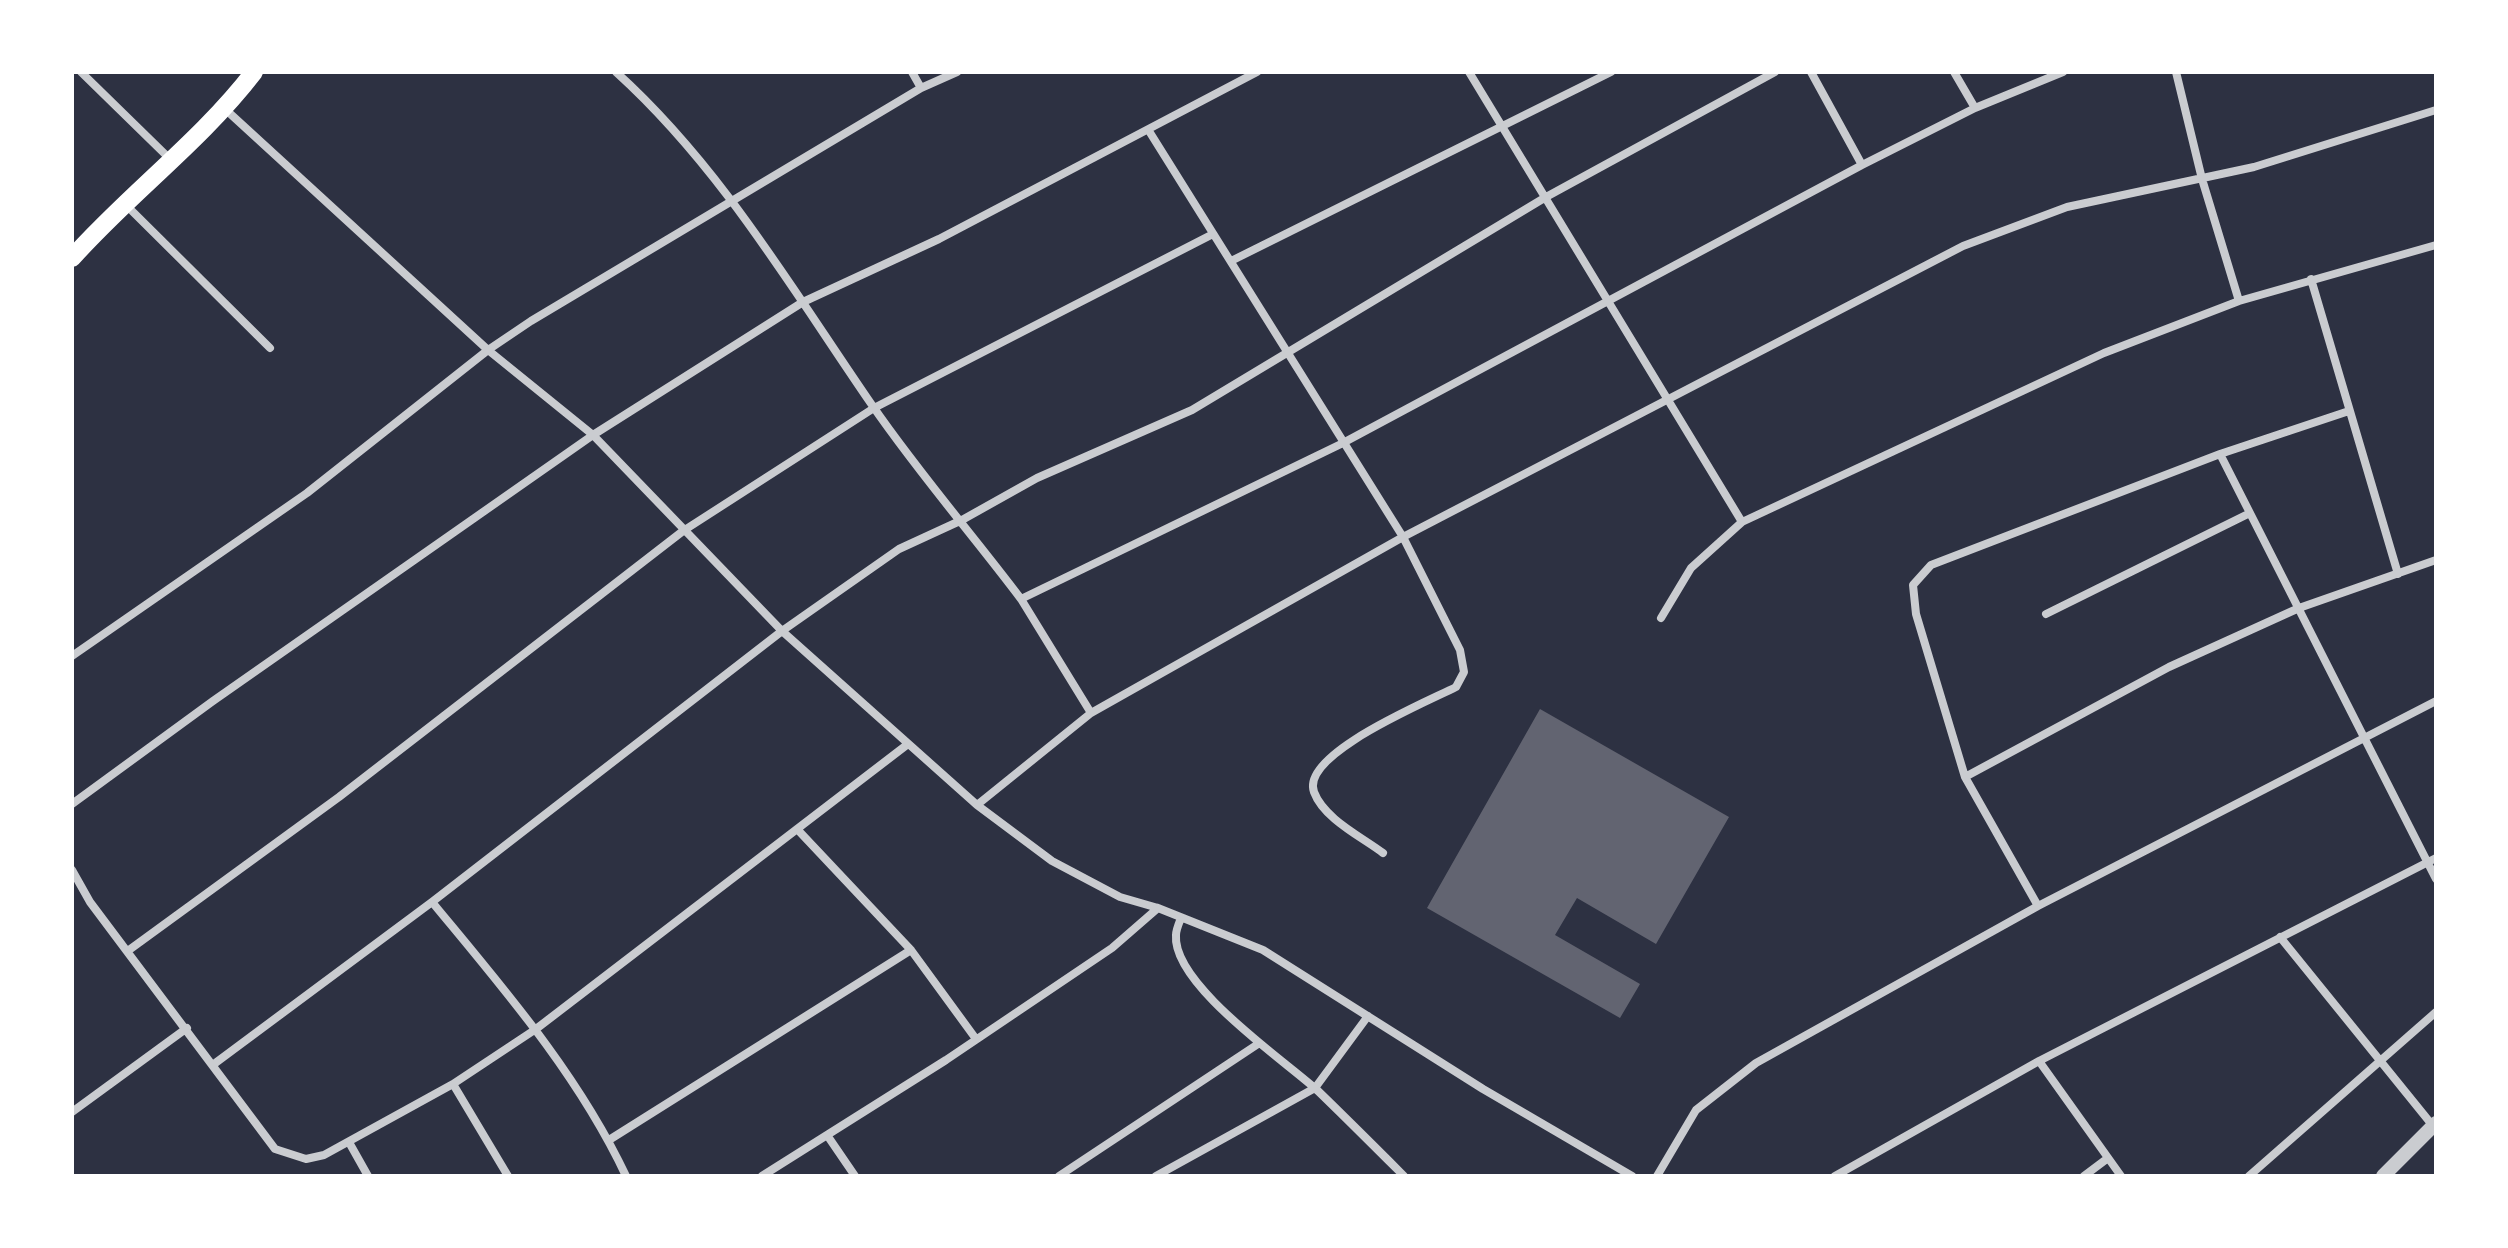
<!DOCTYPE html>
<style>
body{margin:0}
#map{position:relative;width:2508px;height:1248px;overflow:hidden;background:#2d3142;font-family:"Sofia Sans Condensed",sans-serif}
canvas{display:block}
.frame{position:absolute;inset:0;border:74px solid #fff;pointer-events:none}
</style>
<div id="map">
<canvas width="2508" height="1248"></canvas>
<div class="frame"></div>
</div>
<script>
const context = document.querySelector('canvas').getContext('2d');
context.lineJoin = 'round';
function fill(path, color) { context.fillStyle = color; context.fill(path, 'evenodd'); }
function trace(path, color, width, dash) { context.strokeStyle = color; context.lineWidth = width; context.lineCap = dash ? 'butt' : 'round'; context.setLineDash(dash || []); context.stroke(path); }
const building = new Path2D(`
 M1540,709l189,108 -73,127 -79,-46 -22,37 85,49 -20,34 -193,-110z`);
const minor = new Path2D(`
 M81,72l90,88
 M616,72c105,95 176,217 256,333 46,67 100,129 149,194
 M912,72l9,16
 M1469,72l273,450
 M1811,72l51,93
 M1954,72l21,36
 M2176,72l26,107 37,122
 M225,109l263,241 105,85 189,196 195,174 75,56 68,36 38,11 105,42 220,139 149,87
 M1149,131l254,406 57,113 4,22 -8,15c-29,15 -156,67 -142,105 10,27 48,45 69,61
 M126,205l144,143
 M1233,260l378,-188
 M2311,279l87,295
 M2220,454l216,425
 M2046,614l204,-101
 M1661,618l30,-50 51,-46 362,-169 135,-52 197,-56
 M72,656l235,-163 181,-143 43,-29 390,-233 36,-16
 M1091,713l-70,-114 320,-155 521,-279 113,-57 88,-36
 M1965,777l204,-110 130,-59 137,-48
 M72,804l141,-103 380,-266 210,-133 136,-63 318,-167
 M977,805l114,-92 312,-176 560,-291 104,-39 187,-40 182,-57
 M797,829l114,121 65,89
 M72,870l18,32 185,247 31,10 18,-4 129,-71 83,-55 372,-285
 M432,902c71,86 146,172 194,274
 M2038,906l-73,-129 -49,-163 -3,-29 18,-20 289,-111 129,-43
 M1181,918c-2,5 -5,12 -5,17 -4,49 108,125 141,155 29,28 58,57 87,86
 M2280,937l153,189
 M129,950l210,-153 344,-266 191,-123 339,-174
 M2039,1061l82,115
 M214,1064l218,-162 350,-271 117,-82 63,-29 75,-42 155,-68 354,-213 229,-125
 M453,1084l55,92
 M72,1112l115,-84
 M827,1135l28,41
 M609,1140l302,-190
 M350,1144l18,32
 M762,1176l184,-116 166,-112 46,-40
 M1059,1176l199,-132
 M1156,1176l159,-88 53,-72
 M1657,1176l39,-66 60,-47 282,-157 398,-205
 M1835,1176l204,-115 397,-203
 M2084,1176l24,-18
 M2249,1176l187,-164`);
const tertiary = new Path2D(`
 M2383,1176l53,-53`);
const primary = new Path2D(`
 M72,258c58,-65 129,-117 182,-186`);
fill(building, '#626471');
trace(minor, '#caccd0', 8);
trace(tertiary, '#caccd0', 14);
trace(primary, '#fff', 18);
</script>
